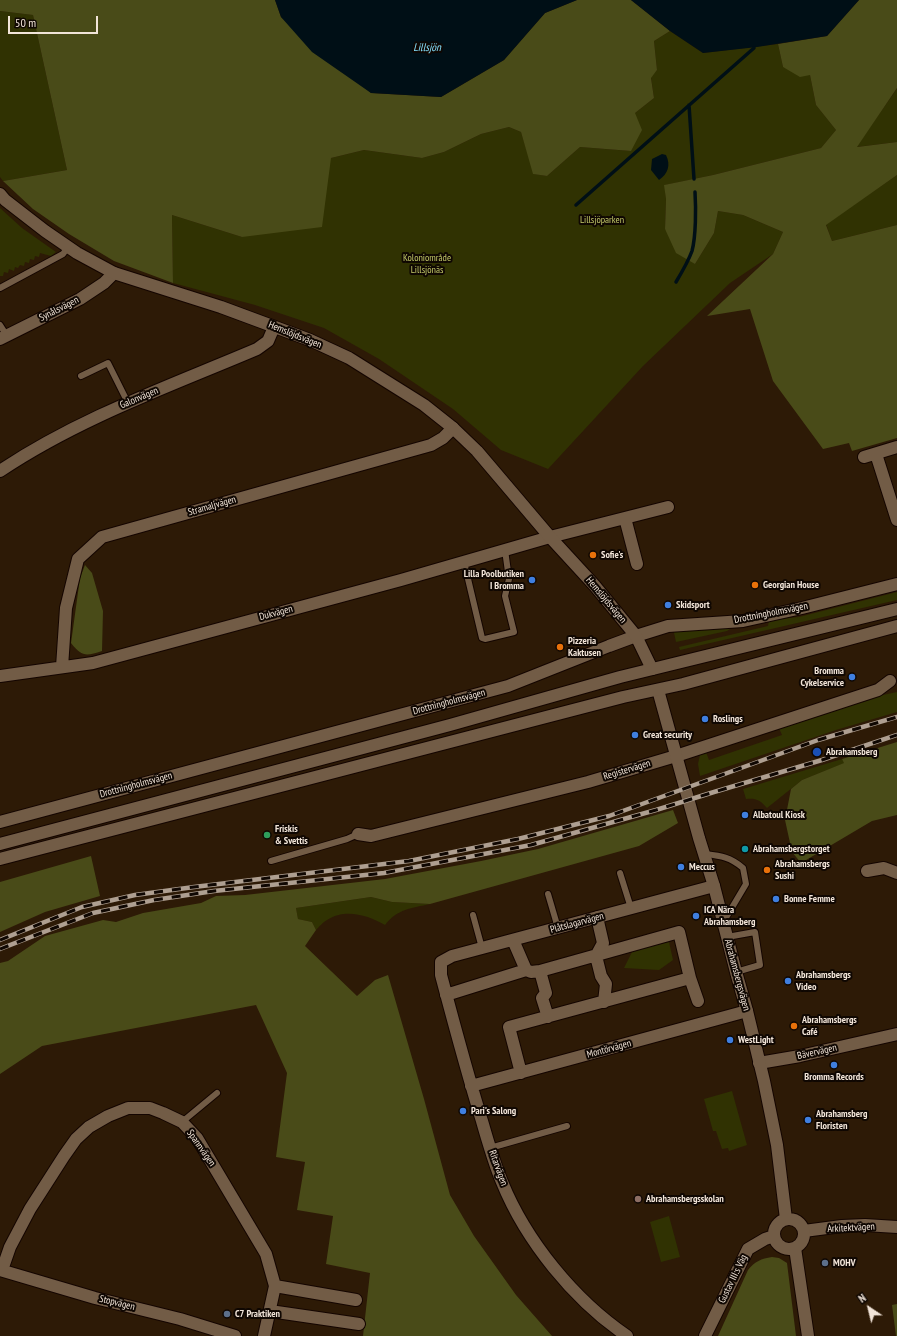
<!DOCTYPE html>
<meta charset="utf-8">
<style>
body{margin:0}
#map{position:relative;width:897px;height:1336px;overflow:hidden;background:#2d1a06;font-family:"PT Sans Narrow",sans-serif}
canvas{display:block}
.north{position:absolute;left:849px;top:1288px;width:40px;height:40px;-webkit-text-stroke:3px #0f0702;paint-order:stroke;rotate:325deg;font-size:11px;font-weight:700;line-height:16px;text-align:center;color:#f2e5d9}
.north::after{content:'';display:block;margin:auto;width:14px;height:18px;background:#f2e5d9;clip-path:polygon(50% 0,100% 100%,50% 72%,0 100%)}
.scale{position:absolute;left:8px;top:16px;width:90px;height:18px;box-sizing:border-box;border:2px solid #f2e5d9;border-top:0;padding-left:5px;font-size:12px;line-height:14px;white-space:nowrap;color:#f2e5d9;-webkit-text-stroke:3px #0f0702;paint-order:stroke}
</style>
<div id="map">
<canvas width="897" height="1336"></canvas>
<div class="north">N</div>
<div class="scale">50 m</div>
</div>
<script>
const context = document.querySelector('canvas').getContext('2d');
context.lineJoin = 'round';
function fill(path, color) { context.fillStyle = color; context.fill(path, 'evenodd'); }
function trace(path, color, width, dash) { context.strokeStyle = color; context.lineWidth = width; context.lineCap = dash ? 'butt' : 'round'; context.setLineDash(dash || []); context.stroke(path); }
function write(font, color, halo, rows, align = 'center') {
  context.font = font + ' "PT Sans Narrow",sans-serif'; context.lineWidth = 4; context.setLineDash([]); context.textBaseline = 'middle'; context.strokeStyle = halo; context.fillStyle = color; for (const [text, x, y, turn = 0] of rows) {
    context.save(); context.translate(x, y); context.rotate((+turn || 0) * Math.PI / 180); context.textAlign = isNaN(turn) ? turn : align; if (halo) context.strokeText(text, 0, 0); context.fillText(text, 0, 0); context.restore();
  }
}
const green = new Path2D(`
 M0,11l33,4 34,155 -64,11 -3,-4z
 M670,31l33,22 75,-9 5,23 27,8 6,30 20,25 -15,18 -108,27 -48,10 1,14 -1,30 30,35 19,-31 4,-22 25,4 40,17 -10,22 -43,29 -87,83 -95,103 -47,-19 -48,-41 -74,-50 -55,-31 -69,-23 -82,-22 -1,-68 70,22 89,-79 33,-8 58,8 22,-6 37,-18 28,-7 12,5 13,42 13,2 33,-29 50,4 5,-38 19,-15 -3,-21 6,-7 -3,-29z
 M897,88v54l-41,5 40,-57z
 M897,175v50l-65,16 -6,-17z
 M0,208l22,20 34,24 -5,4 -11,-3 -1,4 -4,-1 -1,4 -4,-1 -1,4 -4,-1 -1,4 -4,-1 -2,3 -3,-1 -1,4 -5,-2 -1,4 -4,-1 -1,4h-3z
 M897,592v8l-217,50 -1,-3 89,-21 1,-6 30,-3z
 M673,628l57,1 -3,2 -51,11z
 M897,692v20l-61,18 -136,46 -2,-12 2,-9 6,-3 3,8 73,-25 -3,-7 99,-32z
 M842,759l3,4 -43,17 -35,28c-7,-8 -11,-10 -21,-9l-3,-10z
 M371,897l21,5 38,2c-18,4 -33,5 -45,21 -17,-10 -40,-17 -58,-5 -4,2 -8,7 -11,10l-4,-8 -14,-3 -2,-11z
 M669,942l4,18 -14,10 -35,-2 9,-18z
 M732,1091l15,54 -18,6 -1,-3 -6,1 -6,-18h-3l-9,-32z
 M669,1216l11,41 -19,5 -11,-40z`);
const forest = new Path2D(`
 M0,0h275l6,17 90,76 70,4 63,-37 41,-47 32,-13h54l39,31 -16,10 3,29 -6,8 3,20 -19,15 7,17 -11,21 -51,-4 -33,29 -14,-2 -12,-42 -12,-5 -28,7 -37,18 -22,6 -58,-8 -33,8 -9,69 -80,10 -70,-22 1,68 -59,-22 -45,-27 -36,-25 -30,-28 64,-11 -34,-155 -33,-4z
 M859,0h38v88l-40,59 40,-5v33l-71,50 6,16 65,-16v213l-45,13 -3,-8 -26,6 -50,-68 -23,-72 -43,7 66,-62 10,-22 -40,-17 -25,-4 -4,22 -19,31 -19,-11 -11,-24 1,-30 -2,-14 49,-10 108,-27 15,-18 -20,-25 -6,-30 -10,2 -17,-10 -5,-23 49,-8z
 M85,565l7,8 11,38 -1,40c-16,5 -20,6 -31,-8l9,-65z
 M897,742v73l-25,6 -71,42 -9,-11 -7,-32 6,-31 11,-9 42,-17 -2,-4z
 M673,810l5,13 -39,23 -209,58 -38,-2 -21,-5 -75,11 2,11 14,3 4,8 -11,16 52,50 18,-16 13,-5 36,124 26,96 24,41 42,59 36,41h-189l7,-63 -44,-9 7,-48 -36,-6 8,-48 -29,-5 11,-84 -31,-68 -214,41 -42,28v-111l8,-2 37,-25 58,-16 13,2 27,-9 58,-10 15,-7 29,-1 140,-16 96,-18 57,-12z
 M91,856l9,40 -55,16 -45,20v-50z
 M772,1257l7,1 8,5 9,73h-78l30,-66c7,-9 13,-11 24,-13z
 M897,1304v32h-1l-4,-31z`);
const water = new Path2D(`
 M275,0h302l-32,13 -41,47 -63,37 -70,-4 -59,-41 -31,-35z
 M631,0h228l-32,36 -70,11 -54,6 -33,-22z
 M662,154l4,1c5,10 2,19 -7,25l-8,-10 1,-11z`);
const stream = new Path2D(`
 M689,105l5,74
 M576,205l178,-157
 M676,282c6,-10 12,-20 16,-31 4,-15 4,-43 3,-59`);
const service = new Path2D(`
 M0,288l63,-34 5,-7
 M0,325l7,11
 M81,376l27,-13 20,40
 M464,562l18,76 3,1 29,-7 -9,-36 4,-17 -4,-29
 M705,854c16,2 25,3 38,14l3,16 -22,37
 M271,861l76,-22 11,-5
 M620,873l11,35
 M548,894l10,34
 M473,915l9,33
 M727,937l28,-5 5,33 -24,7
 M182,1122l35,-29
 M490,1148l77,-22`);
const minor = new Path2D(`
 M0,339l80,-40 24,-16 10,-10
 M876,454l21,66
 M864,457l33,-10
 M0,471c79,-53 170,-85 257,-122l11,-8 6,-14
 M625,518l12,46
 M62,667l4,-59 12,-49 24,-22 329,-92 12,-7 10,-10
 M0,676l93,-13 308,-83 149,-43 118,-30
 M0,822l508,-136 101,-40 27,-10 32,-10 75,-5 59,-13 95,-24
 M358,834l13,2 217,-54 88,-26 202,-66 12,-9
 M867,871l17,-3 13,5
 M597,917l6,26 -7,13 5,20 5,8 -2,18
 M513,940l13,30 5,2 9,-1 139,-39 11,46
 M540,971l6,22 -4,5 6,19
 M446,995l80,-25
 M759,1063l41,-7 97,-22
 M521,1073l-12,-46 181,-49 8,23
 M471,1086l276,-75
 M804,1231l38,-5 23,-1 32,2
 M0,1270l95,28 85,21 55,17
 M2,1270l8,-23 20,-38 34,-53 12,-17 13,-12 19,-11 20,-8h22l13,5 19,9 15,16 69,116 9,32 -11,50
 M275,1286l81,14
 M270,1311l89,13
 M627,1336c-53,-36 -101,-95 -125,-154 -8,-19 -14,-40 -20,-61 -15,-48 -28,-97 -41,-146v-13l11,-6 262,-70`);
const tertiary = new Path2D(`
 M0,194l5,6 40,31 32,22 37,20 107,34 89,33 39,18 75,47 29,23 24,23 73,86 45,49 41,50 16,33
 M658,690l41,148 15,48 22,86 11,39 17,70 13,64 9,74
 M774 1234a15 15 0 1 1 30 0a15 15 0 1 1-30 0Z
 M795,1248l13,88
 M705,1336l43,-87 17,-10 9,-3`);
const secondary = new Path2D(`
 M0,844l450,-119 170,-48 277,-68
 M0,859l623,-162 60,-13 214,-58`);
const rail = new Path2D(`
 M0,940l82,-33 53,-12 59,-8 215,-26 109,-22 91,-23 209,-76 79,-23
 M0,949l93,-36 61,-13 60,-9 170,-18 147,-28 125,-35 58,-18 108,-32 75,-25`);
const markers = [
 [593,555,4,"#e8710a"],
 [532,580,4,"#3f7fe0"],
 [755,585,4,"#e8710a"],
 [668,605,4,"#3f7fe0"],
 [560,647,4,"#e8710a"],
 [852,677,4,"#3f7fe0"],
 [705,719,4,"#3f7fe0"],
 [635,735,4,"#3f7fe0"],
 [817,752,5,"#1a4fb4"],
 [745,815,4,"#3f7fe0"],
 [267,835,4,"#2e9e5b"],
 [745,849,4,"#0f9aa8"],
 [681,867,4,"#3f7fe0"],
 [767,870,4,"#e8710a"],
 [776,899,4,"#3f7fe0"],
 [696,916,4,"#3f7fe0"],
 [788,981,4,"#3f7fe0"],
 [794,1026,4,"#e8710a"],
 [730,1040,4,"#3f7fe0"],
 [834,1065,4,"#3f7fe0"],
 [463,1111,4,"#3f7fe0"],
 [808,1120,4,"#3f7fe0"],
 [638,1199,4,"#8d6e63"],
 [825,1263,4,"#5c6f8a"],
 [227,1314,4,"#5c6f8a"]
];
const parkNames = [
 ["Lillsjöparken",602,220],
 ["Koloniområde",427,258],
 ["Lillsjönäs",427,270]
];
const streetNames = [
 ["Synålsvägen",59,309,-27],
 ["Hemslöjdsvägen",295,335,22],
 ["Galonvägen",139,398,-23],
 ["Stramaljvägen",212,506,-16],
 ["Hemslöjdsvägen",606,600,50],
 ["Dukvägen",276,613,-15],
 ["Drottningholmsvägen",771,613,-11],
 ["Drottningholmsvägen",449,702,-15],
 ["Registervägen",627,770,-17],
 ["Drottningholmsvägen",136,785,-15],
 ["Plåtslagarvägen",577,923,-15],
 ["Abrahamsbergsvägen",737,975,75],
 ["Montörvägen",609,1049,-15],
 ["Bävervägen",817,1052,-13],
 ["Spannvägen",201,1148,55],
 ["Ritarvägen",498,1168,70],
 ["Arkitektvägen",851,1228,-3],
 ["Gustav III:s Väg",733,1279,-64],
 ["Stopvägen",117,1303,14]
];
const poiNames = [
 ["Sofie's",601,555],
 ["Lilla Poolbutiken",524,574,"right"],
 ["I Bromma",524,586,"right"],
 ["Georgian House",763,585],
 ["Skidsport",676,605],
 ["Pizzeria",568,641],
 ["Kaktusen",568,653],
 ["Bromma",844,671,"right"],
 ["Cykelservice",844,683,"right"],
 ["Roslings",713,719],
 ["Great security",643,735],
 ["Abrahamsberg",826,752],
 ["Albatoul Kiosk",753,815],
 ["Friskis",275,829],
 ["& Svettis",275,841],
 ["Abrahamsbergstorget",753,849],
 ["Abrahamsbergs",775,864],
 ["Sushi",775,876],
 ["Meccus",689,867],
 ["Bonne Femme",784,899],
 ["ICA Nära",704,910],
 ["Abrahamsberg",704,922],
 ["Abrahamsbergs",796,975],
 ["Video",796,987],
 ["Abrahamsbergs",802,1020],
 ["Café",802,1032],
 ["WestLight",738,1040],
 ["Bromma Records",834,1077,"center"],
 ["Pari's Salong",471,1111],
 ["Abrahamsberg",816,1114],
 ["Floristen",816,1126],
 ["Abrahamsbergsskolan",646,1199],
 ["MOHV",833,1263],
 ["C7 Praktiken",235,1314]
];
const waterNames = [
 ["Lillsjön",427,48]
];
fill(green, '#303202');
fill(forest, '#494b18');
fill(water, '#000f16');
trace(stream, '#000f16', 3.5);
trace(service, '#140500', 8);
trace(minor, '#140500', 14);
trace(tertiary, '#140500', 14);
trace(secondary, '#140500', 14);
trace(service, '#725c46', 6);
trace(minor, '#725c46', 12);
trace(tertiary, '#725c46', 12);
trace(secondary, '#725c46', 12);
trace(rail, '#ae9f91', 4.5);
trace(rail, '#0f0702', 3, [9]);
for (const [x, y, r, color] of markers) { const dot = new Path2D(); dot.arc(x, y, r, 0, 2 * Math.PI); context.fillStyle = color; context.fill(dot); trace(dot, '#0f0702', 1.5); }
write('10px', '#c4c969', '#0f0702', parkNames);
write('10px', '#f2e5d9', '#0f0702', streetNames);
write('bold 10px', '#f2e5d9', '#0f0702', poiNames, 'left');
write('italic 11px', '#86e2ff', '#0f0702', waterNames);
</script>
